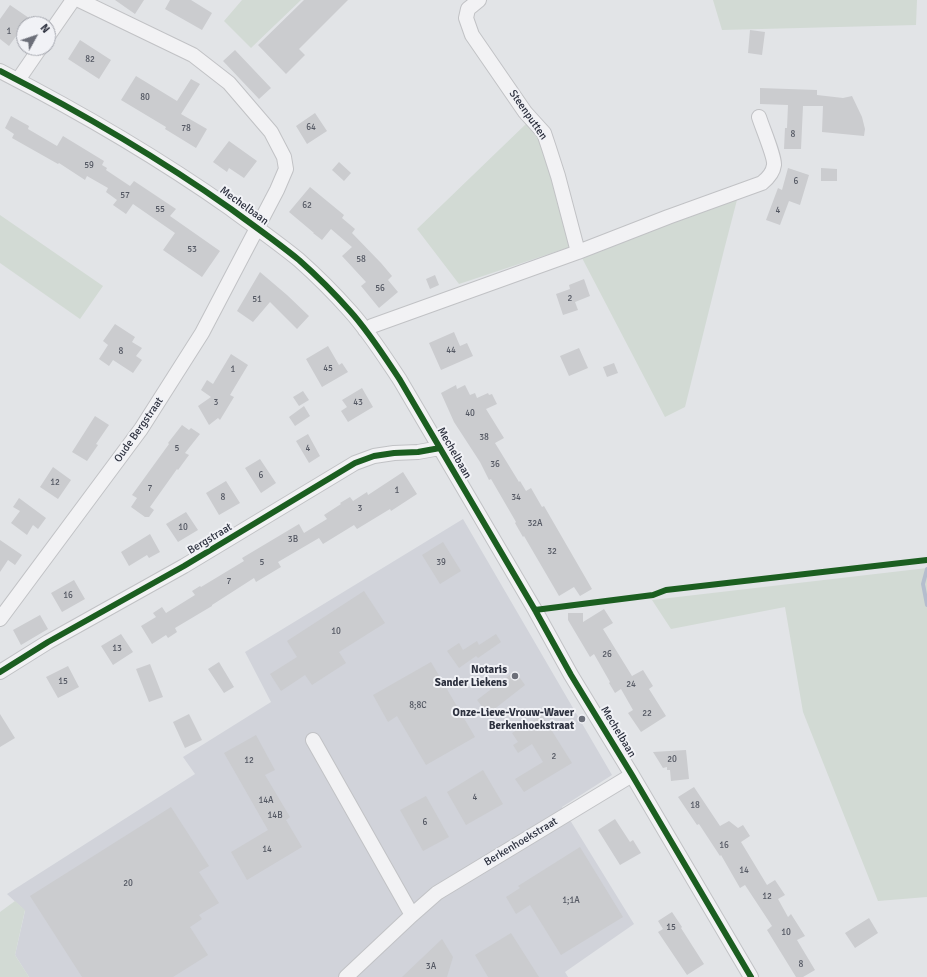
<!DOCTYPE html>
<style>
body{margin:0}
#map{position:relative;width:927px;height:977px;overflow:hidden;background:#e2e4e7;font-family:Signika,sans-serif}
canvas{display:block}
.north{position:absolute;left:16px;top:16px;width:40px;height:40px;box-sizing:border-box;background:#f1f2f6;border:1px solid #a2a4ac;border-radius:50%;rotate:50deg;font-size:11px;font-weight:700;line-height:16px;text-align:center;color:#2c303e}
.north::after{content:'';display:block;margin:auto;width:14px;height:18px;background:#6c6f79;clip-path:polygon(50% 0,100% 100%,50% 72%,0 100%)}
</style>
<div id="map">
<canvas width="927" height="977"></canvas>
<div class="north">N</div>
</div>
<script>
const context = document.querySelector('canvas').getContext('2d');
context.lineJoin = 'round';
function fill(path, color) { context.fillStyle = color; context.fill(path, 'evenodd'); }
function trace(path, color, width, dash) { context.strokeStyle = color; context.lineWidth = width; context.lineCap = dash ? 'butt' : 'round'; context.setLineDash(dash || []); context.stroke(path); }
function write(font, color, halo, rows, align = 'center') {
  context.font = font + ' Signika,sans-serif'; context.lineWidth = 4; context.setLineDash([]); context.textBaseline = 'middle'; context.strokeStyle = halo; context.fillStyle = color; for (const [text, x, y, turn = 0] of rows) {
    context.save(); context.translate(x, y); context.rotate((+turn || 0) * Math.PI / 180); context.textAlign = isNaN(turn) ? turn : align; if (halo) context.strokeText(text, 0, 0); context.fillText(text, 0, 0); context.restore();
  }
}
const built = new Path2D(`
 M463,519l149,256 -50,32 72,117 -69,48 3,5h-539l-14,-22 10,-44 -18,-17 188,-120 -12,-17 88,-55 -26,-50z`);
const green = new Path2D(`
 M242,0h59l-50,48 -27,-27z
 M713,0h204l-1,25 -194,5z
 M528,122l13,21 29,104 -111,37 -42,-55z
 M738,196l-14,54 -39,157 -20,10 -83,-159z
 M0,215l103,71 -23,33 -80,-56z
 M927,568v329l-49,4 -75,-189 -18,-105 -114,22 -19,-29z
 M15,901l10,9 -10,45 14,22h-29v-65z`);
const stream = new Path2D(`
 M927,569l-4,15 4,21`);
const building = new Path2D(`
 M115,0h29l-9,14z
 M170,0h21l21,13 -10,17 -37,-21z
 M304,0h44l-49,49 6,6 -19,19 -28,-29z
 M10,5l19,13 -20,28 -9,-7v-20z
 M750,30l15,2 -3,23 -14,-2z
 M80,40l31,20 -12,19 -31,-20z
 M235,50l36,38 -12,11 -36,-38z
 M136,76l41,25 14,-22 9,5 -19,30 26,15 -11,19 -31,-19 1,-2 -45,-27z
 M760,88l57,2v5l26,3 9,-2 10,21 3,12 -1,7 -42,-4 1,-26h-20l-2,43h-17l1,-21h2l1,-23 -28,-1z
 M315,113l12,18 -20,13 -11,-18z
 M11,116l18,10 -1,3 29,17 6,-10 41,25 -2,4 5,3 -1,2 24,16 4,-5 42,28 -6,7 50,35 -18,26 -39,-27 12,-17 -42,-29 -7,10 -13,-9 4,-5 -11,-8 2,-4 -21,-12 -2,4 -26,-17 -1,1 -46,-26 2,-4 -9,-6z
 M229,141l28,20 -13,17 -15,-10 -2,4 -14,-10z
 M339,162l12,11 -7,8 -12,-11z
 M788,168l21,7 -9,30 -11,-4 -9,24 -14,-5 12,-32 4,2z
 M821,168l16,1v12h-16z
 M310,187l34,28 -2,3 13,11 -3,4 29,30 11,13 -4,4 10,12 -19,16 -18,-22 5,-4 -24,-26 10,-9 -21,-18 -9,11 -9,-7h1l-25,-21z
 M260,272l27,23 22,21 -12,13 -27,-27 -17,20 -16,-11z
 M435,275l4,10 -9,4 -4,-10z
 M584,279l6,17 -15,6 3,8 -15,5 -7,-21 14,-5 -1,-4z
 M115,324l20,13 -3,5 10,6 -6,8 6,4 -9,13 -20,-13 -4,6 -10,-7 9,-14 -5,-4z
 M454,332l6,14 7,-3 6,13 -32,14 -12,-27z
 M328,346l11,19 3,-2 6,9 -26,15 -16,-28z
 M579,348l9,20 -19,8 -9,-20z
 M231,354l17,11 -18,30 4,2 -14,23 -2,-2 -9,7 -11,-19 13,-9 -10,-7 6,-10 6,4z
 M614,363l4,10 -11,4 -4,-10z
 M456,385l1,4 8,-4 5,10 5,-2 2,5 11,-5 1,2 3,-1 5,10 -11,5 18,29 -9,5 24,39 1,-1 6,10 5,-3 11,19 2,-1 48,83 -12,7 -6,-9 -15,9 -35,-60 -1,1 -8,-14 1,-1 -25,-43 -2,1 -9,-18 -26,-40 -13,-29z
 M362,388l11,19 -25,15 -7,-11 6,-4 -5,-7z
 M303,391l6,9 -10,6 -6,-9z
 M304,406l6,10 -15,10 -6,-9z
 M95,416l14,9 -13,19 2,1 -11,16 -15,-9z
 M182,425l7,5 2,-2 9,6 -15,19 4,2 -11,15 -1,-1 -27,38 4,3 -5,7h-4l-14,-10 6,-9 -5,-3 37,-51 -1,-1z
 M308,434l12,22 -11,7 -13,-22z
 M260,459l16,24 -15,10 -16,-25z
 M53,467l18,13 -13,19 -18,-12z
 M403,472l14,22 -26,17 -1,-2 -33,20 -3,-4 -31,19 -4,-6 -41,24 3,5 -25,15 -2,-4 -42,27v1l-37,22 2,4 -9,6 -2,-3 -14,9 -11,-18 15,-9 -3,-4 9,-6 4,6 29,-18 -3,-4 8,-5 1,1 43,-26 -2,-3 57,-34 5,9 23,-14 -3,-4 17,-11 -1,-1 10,-6 3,4 14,-9 1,3z
 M226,481l14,22 -21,12 -13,-22z
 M19,498l27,20 -8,11 -5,-4 -6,10 -16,-12 9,-12 -7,-4z
 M186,512l12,18 -20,12 -12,-18z
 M150,534l10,18 -11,6 -2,-3 -18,11 -8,-14z
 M0,540l22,15 -7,10 -7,-5 -8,12z
 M443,542l18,29 -21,13 -18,-29z
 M74,580l11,19 -23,13 -11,-19z
 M364,591l21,32 -46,29 7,11 -34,22 -7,-10 -24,16 -11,-17 27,-17 -10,-16z
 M604,609l9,14 -10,6 29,47 11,-6 10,16 -4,3 17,27 -25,16 -13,-19 5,-3 -12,-21 -6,4 -6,-10 1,-1 -16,-28 -4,3 -22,-37v-7h15v9z
 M40,615l8,14 -27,16 -8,-15z
 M121,634l12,18 -20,13 -12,-19z
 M496,634l5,8 -23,16 -2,-2 -17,12 -12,-17 12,-8 4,7 14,-9 2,4z
 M219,662l15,25 -10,6 -16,-24z
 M431,662l44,75 -49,28 -29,-49 -9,6 -15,-27z
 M150,664l13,33 -14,5 -13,-33z
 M68,666l11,21 -21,11 -12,-21z
 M515,671l10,14 -37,29 -11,-14z
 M0,714l15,24 -15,9z
 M189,714l13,26 -17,8 -12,-26z
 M542,715l30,48 -48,29 -9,-13 28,-17 -11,-18 -14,9 -5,-8 5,-3 -6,-9z
 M256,735l19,35 -10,5 25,42 -4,3 16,27 -55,33 -16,-28 37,-22 -44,-77z
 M686,750l3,29 -18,2 -1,-11h-3v-3l-4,1 -10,-16z
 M483,770l20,34 -37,21 -19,-33z
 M694,787l26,39 9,-5 9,7 5,-3 7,11 -9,6 26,43 8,-5 10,15 -7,4 10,18 3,-3 14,22 -8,4 18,30 -12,7h-7l-29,-47 5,-4 -27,-41 -5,3 -19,-33 -1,1 -21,-32 -2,1 -19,-28z
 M426,796l23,41 -26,14 -23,-41z
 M171,807l38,59 -10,6 20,31 -20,12 3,4 -12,8 18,28 -35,22h-91l-52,-81z
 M615,819l15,23 3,-2 8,13 -21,12 -22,-35z
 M580,847l43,70 -62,38 -31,-50 -14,9 -10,-17 14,-9 -2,-2z
 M672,912l10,15 -1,1 23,36 -17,11 -29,-43 5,-3 -5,-8z
 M869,918l9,15 -23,15 -10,-15z
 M511,933l28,44h-51l-13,-22z
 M442,939l11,18 -6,20h-45z`);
const minor = new Path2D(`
 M479,0l-11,9 -2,9 6,17 53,77 19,21 5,15 9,28 20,76
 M48,36l25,-36
 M0,71c80,41 157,86 231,138 23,17 46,33 68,51 18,16 35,33 51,51 19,21 34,45 50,69l135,230 36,65 61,100 119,202
 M18,80l22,-32
 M365,330l7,-4 206,-74 90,-35 94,-34c5,-4 11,-10 12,-18 1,-8 -12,-38 -15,-48
 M0,619l141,-190 61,-96 75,-143 9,-21 -2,-12 -13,-25 -42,-49 -36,-28 -114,-55
 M0,672l48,-30 136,-76 171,-103 19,-7 20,-3 24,-1 22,-4
 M313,740l99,175
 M346,977l66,-62 25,-22 195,-118`);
const cycleway = new Path2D(`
 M0,71c80,41 157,86 231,138 23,17 46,33 68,51 18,16 35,33 51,51 19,21 34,45 50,69l135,230 36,65 61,100 119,202
 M535,610l118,-15 13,-5 261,-30
 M0,672l48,-30 136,-76 171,-103 19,-7 20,-3 24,-1 22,-4`);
const markers = [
 [515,676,4,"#6c6f79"],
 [582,719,4,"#6c6f79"]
];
const numberNames = [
 ["1",9,32],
 ["82",90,60],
 ["80",145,98],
 ["64",311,128],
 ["78",186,129],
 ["8",793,135],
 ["59",89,166],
 ["6",796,182],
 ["57",125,196],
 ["62",307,206],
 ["55",160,210],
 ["4",778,211],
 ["53",192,250],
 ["58",361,260],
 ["56",380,289],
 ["2",570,299],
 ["51",257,300],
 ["44",451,351],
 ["8",121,352],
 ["45",328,369],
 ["1",233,370],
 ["3",216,403],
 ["43",358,403],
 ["40",470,414],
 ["38",484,438],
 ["5",177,449],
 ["4",308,449],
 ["36",495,465],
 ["6",261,476],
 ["12",55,483],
 ["7",150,489],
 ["1",397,491],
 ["8",223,498],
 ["34",516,498],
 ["3",360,509],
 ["32A",535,524],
 ["10",183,528],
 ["3B",293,540],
 ["32",552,552],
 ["5",262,563],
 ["39",441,563],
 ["7",229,582],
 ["16",68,596],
 ["10",336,632],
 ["13",117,649],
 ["26",607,655],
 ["15",63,682],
 ["24",631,685],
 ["8;8C",418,706],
 ["22",647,714],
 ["2",554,757],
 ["20",672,760],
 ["12",249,761],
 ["4",475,798],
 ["14A",266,801],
 ["18",695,806],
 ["14B",275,816],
 ["6",425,823],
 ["16",724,846],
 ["14",267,850],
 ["14",744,871],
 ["20",128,884],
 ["12",767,897],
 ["1;1A",571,901],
 ["15",671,928],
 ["10",786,933],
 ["8",801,965],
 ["3A",431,967]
];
const streetNames = [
 ["Steenputten",528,115,55],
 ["Mechelbaan",244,206,36],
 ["Oude Bergstraat",139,430,-55],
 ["Mechelbaan",454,453,60],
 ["Bergstraat",210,539,-31],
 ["Mechelbaan",618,732,59],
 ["Berkenhoekstraat",521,842,-31]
];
const poiNames = [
 ["Notaris",507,670],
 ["Sander Liekens",507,683],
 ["Onze-Lieve-Vrouw-Waver",574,713],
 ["Berkenhoekstraat",574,726]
];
fill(built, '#d1d3da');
fill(green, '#d2dad4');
trace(stream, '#b4bece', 4);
fill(building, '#cbcccf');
trace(minor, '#c1c2c5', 16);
trace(minor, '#f2f2f4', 14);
trace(cycleway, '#1b5e20', 6);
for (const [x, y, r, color] of markers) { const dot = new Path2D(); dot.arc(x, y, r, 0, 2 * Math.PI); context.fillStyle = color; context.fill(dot); trace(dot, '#f1f2f6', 1.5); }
write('9px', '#545863', null, numberNames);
write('11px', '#2c303e', '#f1f2f6', streetNames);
write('bold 11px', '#2c303e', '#f1f2f6', poiNames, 'right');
</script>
